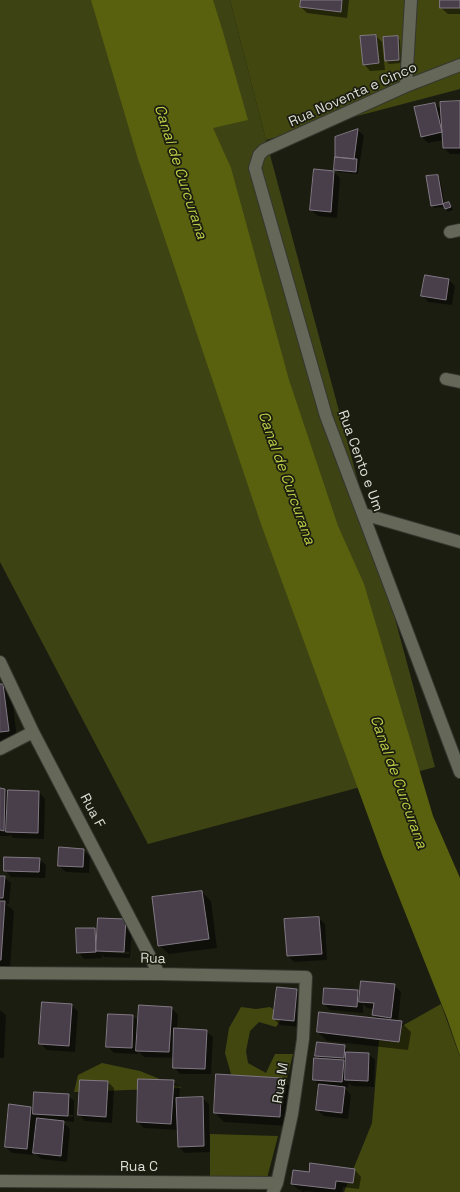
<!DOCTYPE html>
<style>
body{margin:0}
canvas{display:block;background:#1b1d11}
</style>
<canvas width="460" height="1192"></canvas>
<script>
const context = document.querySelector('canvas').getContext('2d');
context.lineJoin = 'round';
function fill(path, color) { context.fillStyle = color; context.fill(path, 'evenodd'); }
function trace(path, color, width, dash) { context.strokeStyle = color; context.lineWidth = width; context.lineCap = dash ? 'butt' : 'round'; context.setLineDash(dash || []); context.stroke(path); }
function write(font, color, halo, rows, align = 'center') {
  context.font = font + ' "Space Grotesk",sans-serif'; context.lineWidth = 3.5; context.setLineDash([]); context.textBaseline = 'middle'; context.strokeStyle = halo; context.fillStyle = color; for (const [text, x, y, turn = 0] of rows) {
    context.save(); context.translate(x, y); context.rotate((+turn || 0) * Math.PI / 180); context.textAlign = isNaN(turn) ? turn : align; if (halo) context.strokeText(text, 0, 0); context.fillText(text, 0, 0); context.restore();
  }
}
const green = new Path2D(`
 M0,0h230l36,140 169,627 -287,77 -148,-282z`);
const forest = new Path2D(`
 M230,0h230v89l-194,51z
 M441,1004l19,53v135h-116l28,-69 7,-84z
 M241,1007l15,2 14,-2 13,9 -7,11 -17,-5 -9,9 -4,20 2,12 18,10 9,-19h18l-8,32 -22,1 -30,-6 -8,-28 4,-25z
 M102,1063l38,8 42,17 -108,4 4,-17z
 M210,1134l68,2 -14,54 -54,-4z`);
const water = new Path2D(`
 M91,0h122l10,32 25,88 -35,8 18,40 58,212 49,146 26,58 69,232 27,62v178l-13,-38 -64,-161 -121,-330 -124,-368z`);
const shadow = new Path2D(`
 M302,0h47l-2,18 -40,-5 -6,-6z
 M441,0h19v14h-12l-7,-6z
 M376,36l6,6 3,28 -15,1 -6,-7z
 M397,37l3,3 1,23 -12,1 -3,-3z
 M460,102v52h-10l-6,-6 -1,-8 -15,3 -6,-6 13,-33 7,6z
 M358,130l6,6 -6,38 -20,-2 -3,-3 1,-31z
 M334,172l6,6 -3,40 -19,-2 -7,-6z
 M437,176l3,3 5,26 4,-2 3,3 1,4 -5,2 -3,-5 -10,1 -3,-3z
 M449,280l6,6 -3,19 -24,-3 -6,-7z
 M0,685h3l9,9 5,46 -17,2z
 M0,789l5,1 3,3 31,-1 6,7 -1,40 -31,-1 -3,-4v2h-10z
 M83,850l7,6 -1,17 -23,-1 -7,-6z
 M39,859l7,6 -1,13 -34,-1 -6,-7z
 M0,877h4l7,6 -2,21h-3l8,7 -4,58 -10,-1z
 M202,892l9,9 6,47 -48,6 -10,-9z
 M319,918l6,6 2,36 -33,2 -6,-6z
 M126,920l6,6 -2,32 -26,-1 -2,-3v4l-18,1 -6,-7 17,-23 3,3zM103,950l26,2v2l-26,-2z
 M394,985l7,7 -3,30h3l10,10 -3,18 -81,-9 -9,-9 60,-12 -4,-5v-6l-7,-1 -4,-4v9l-33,-3 -6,-6 1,-15 32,2 4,4z
 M297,990l6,7 -3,30 -20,-2 -6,-6z
 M71,1005l7,6 -3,41 -28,-2 -7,-7z
 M172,1008l6,7 -1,14 29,2 7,6 -2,37h-31l-6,-7v-9l-30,-1 -6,-6v3l-24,-1 -7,-7 26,-30 6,6z
 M0,1010l6,5 -2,43h-4z
 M344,1046l3,3v4l22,1 6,6 -1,27 -22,-1 -3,-3 -1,5 -4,-1 7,8 -3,24 -24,-3 -7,-6 3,-24 -6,-6 6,-21 -4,-4z
 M282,1079l9,9 -3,38 -64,-4 -9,-9z
 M173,1081l7,7 -1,11 23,-1 7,6 1,48 -25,1 -7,-7v-16l-34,-2 -6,-6z
 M108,1082l6,6 -2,35 -27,-2 -6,-6z
 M68,1095l6,6v21l-12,-1 8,8 -3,33 -26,-3 -8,-8v4l-21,-2 -6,-6 25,-39 3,3zM39,1113l34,2v2l-34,-2z
 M355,1170l6,7 -2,12 -16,-2 -1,5h-27l-11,-1 1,1h-4l1,-2h-3l-7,-6 17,-11z`);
const building = new Path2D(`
 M301,0h41l-1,12 -41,-5z
 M440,0h20v8h-20z
 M376,35l3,28 -16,2 -3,-29z
 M398,36l1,24 -14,1 -2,-24z
 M460,101v47h-17l-3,-46z
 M435,103l7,29 -21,5 -7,-30z
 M358,129l-4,30 -19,-2v-20z
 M335,157l22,2 -1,13 -22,-2z
 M314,169l20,2 -3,41 -21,-2z
 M438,175l5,29 -12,2 -5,-30z
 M449,202l2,5 -6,2 -2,-5z
 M425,275l24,4 -3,21 -25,-4z
 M0,684h3l6,47 -9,1z
 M0,788l5,1 -1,42 -4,-1z
 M8,790l31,1 -1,42 -32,-1z
 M59,847l25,2 -1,18 -25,-1z
 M4,857l36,1 -1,14 -35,-1z
 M0,876h5l-2,22h-3z
 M202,891l7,48 -51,7 -6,-49z
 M0,901h5l-4,59h-1z
 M319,917l3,37 -35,2 -3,-37z
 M98,918l28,1 -2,33 -28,-1z
 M76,928h19l1,24 -19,1z
 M361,981l34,3 -4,34 -19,-3 2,-12 -15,-1z
 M277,987l20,2 -3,32 -21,-2z
 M324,988l34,2 -1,17 -34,-3z
 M42,1002l30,2 -3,42 -30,-2z
 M139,1005l33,2 -3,45 -33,-1z
 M319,1012l83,9 -3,21 -82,-10z
 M108,1014l25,1 -1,33 -26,-1z
 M174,1028l33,2 -2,39 -32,-1z
 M317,1042l28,3 -1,13 -29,-2z
 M346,1052l23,1 -1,28 -23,-1z
 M314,1058l30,2 -2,22 -29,-2z
 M216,1074l66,4 -2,39 -66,-4z
 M138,1079l36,1 -3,44 -34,-2z
 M80,1080l28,1 -2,36 -28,-2z
 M319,1084l26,3 -3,26 -26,-3z
 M34,1092l35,2 -1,22 -35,-2z
 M203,1097l1,49 -26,1 -2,-49z
 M9,1104l22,3 -4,42 -22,-2z
 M37,1118l27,3 -3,35 -28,-3z
 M310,1163l45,6 -2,14 -17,-2 -1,8 -44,-5 2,-14 16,2z`);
const street = new Path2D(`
 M460,65l-54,21 -142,64 -5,5 -4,13 71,248 134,356
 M406,86l5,-86
 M450,232l10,-2
 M446,379l14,3
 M363,514l97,28
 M0,662l33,70 126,242
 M0,749l33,-17
 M0,973l159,1 147,3 -3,62 -11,75 -15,69 -4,9
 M0,1181l277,2`);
const streetNames = [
 ["Rua Noventa e Cinco",353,95,-24],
 ["Rua Cento e Um",360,461,70],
 ["Rua F",92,811,62],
 ["Rua",153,959,1],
 ["Rua M",281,1083,-81],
 ["Rua C",139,1167]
];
const waterNames = [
 ["Canal de Curcurana",180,172,72],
 ["Canal de Curcurana",286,478,70],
 ["Canal de Curcurana",398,782,70]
];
fill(green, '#3e4313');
fill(forest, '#424710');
fill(water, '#59610e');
fill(shadow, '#0007');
fill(building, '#483f4b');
trace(building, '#817884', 1);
trace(street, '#353730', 14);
trace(street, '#656859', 12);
write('14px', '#dddfd7', '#1b1d11', streetNames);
write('italic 15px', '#bdcb45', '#1b1d11', waterNames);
</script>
